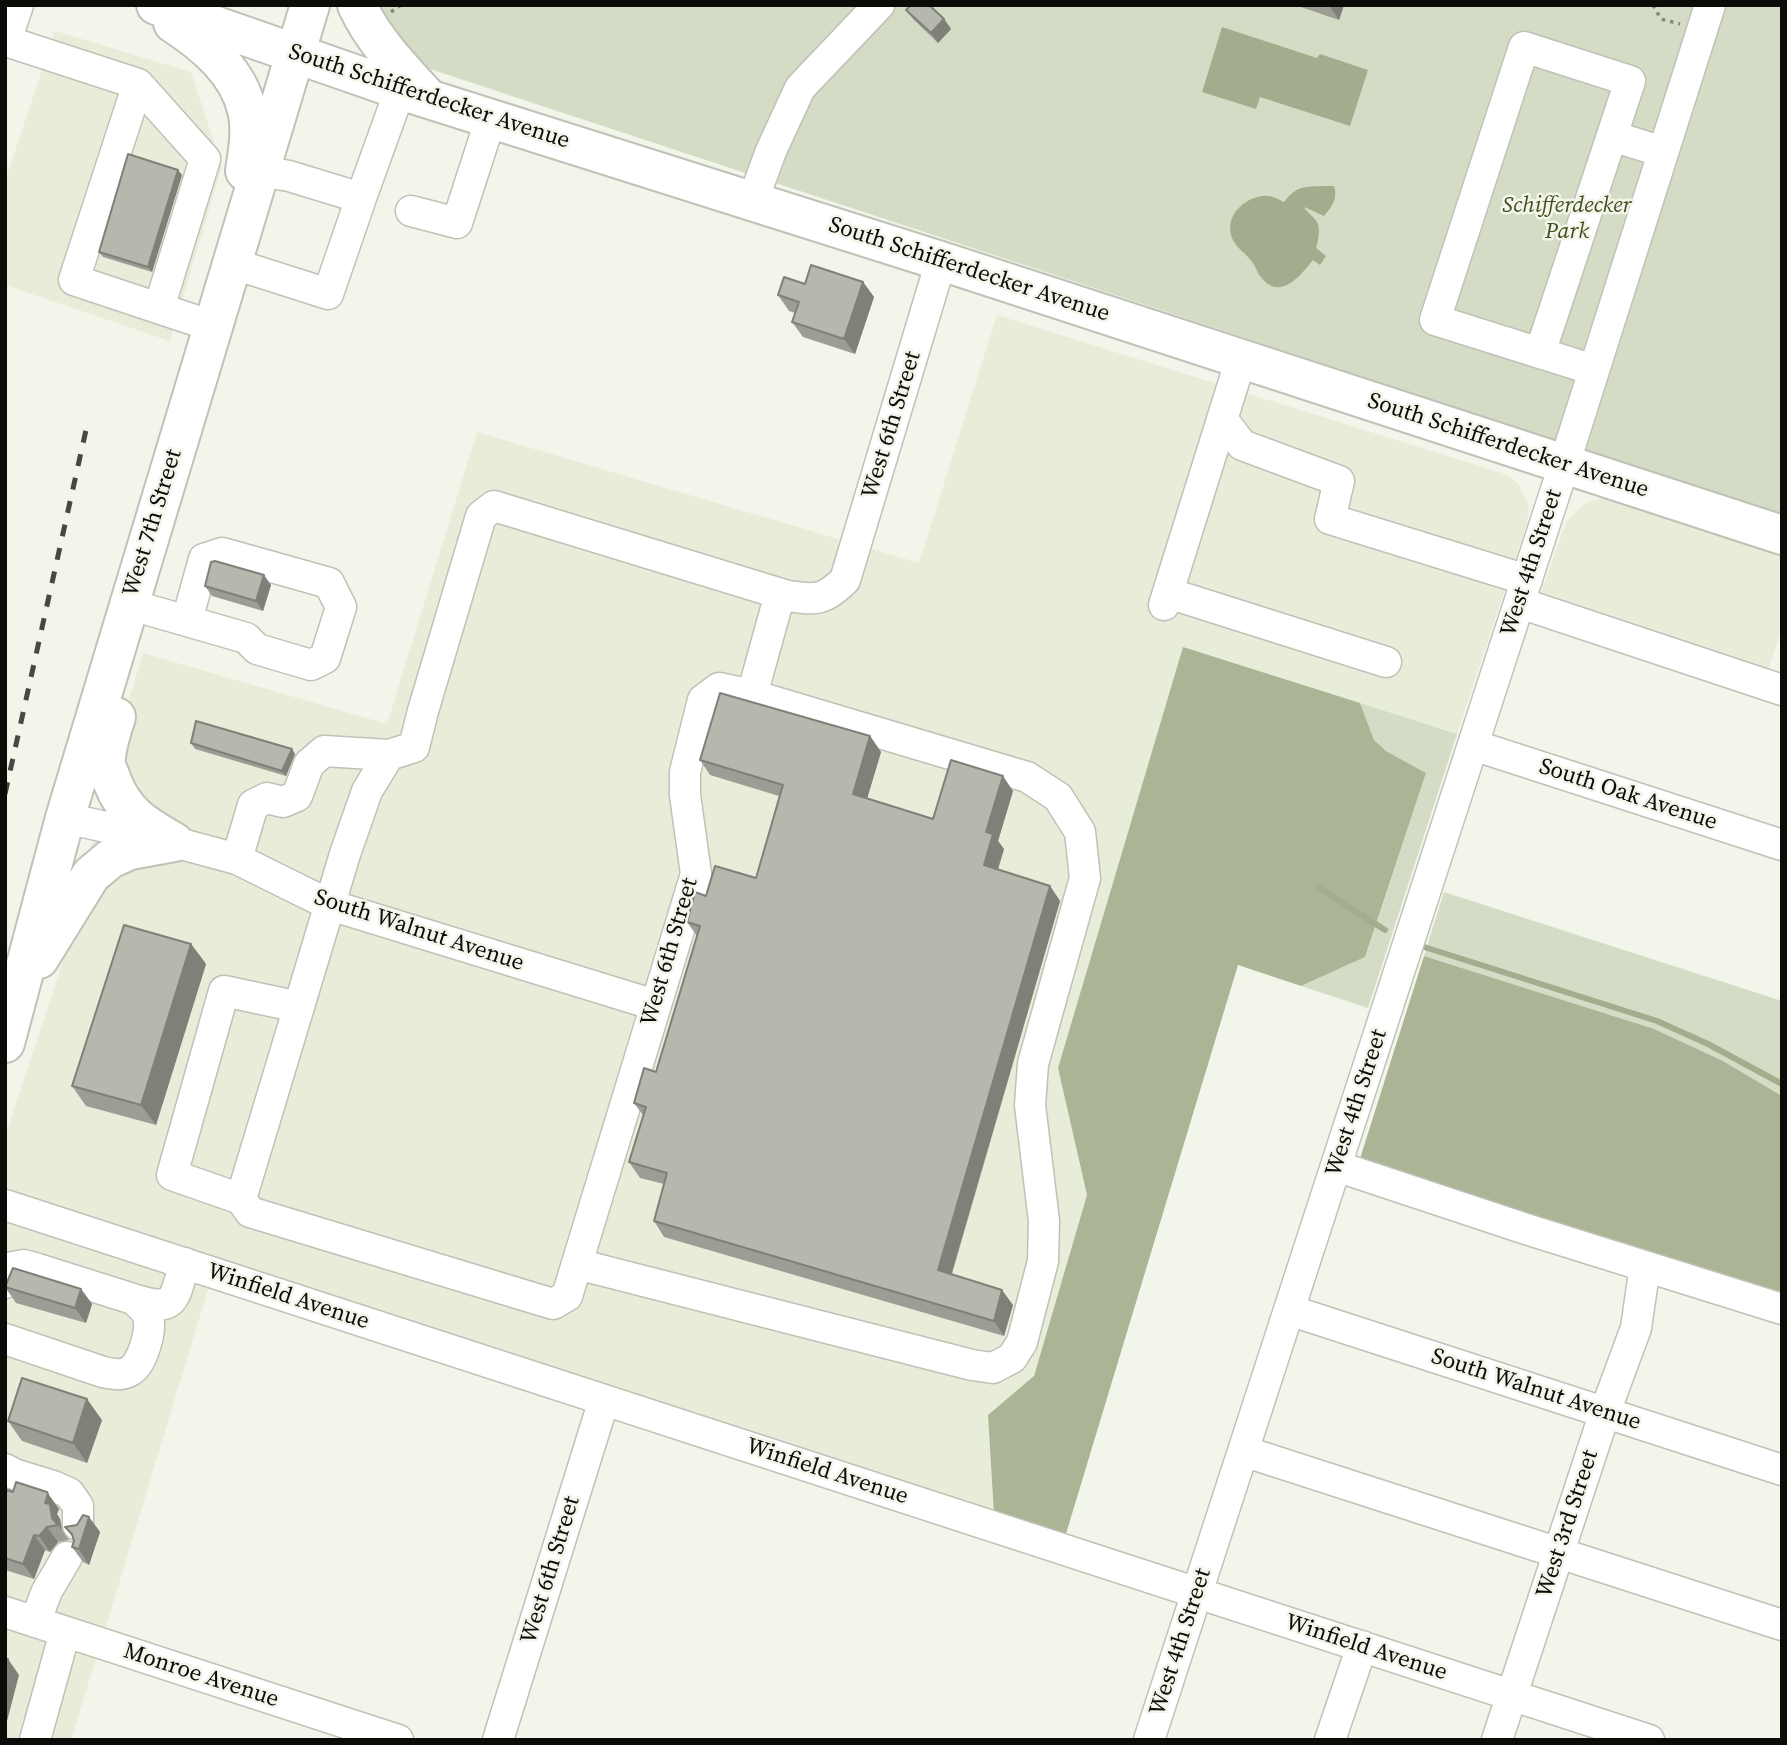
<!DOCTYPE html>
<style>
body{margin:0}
#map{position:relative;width:1787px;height:1745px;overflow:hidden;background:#f2f5e9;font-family:"Source Serif 4",serif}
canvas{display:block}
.frame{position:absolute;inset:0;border:7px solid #0b0c08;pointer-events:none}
</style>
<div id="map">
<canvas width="1787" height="1745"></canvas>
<div class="frame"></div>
</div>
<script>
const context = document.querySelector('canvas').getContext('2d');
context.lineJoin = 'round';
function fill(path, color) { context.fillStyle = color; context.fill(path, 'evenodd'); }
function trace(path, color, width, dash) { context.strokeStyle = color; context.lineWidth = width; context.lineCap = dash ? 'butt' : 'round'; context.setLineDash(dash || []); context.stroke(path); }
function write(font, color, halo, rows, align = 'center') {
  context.font = font + ' "Source Serif 4",serif'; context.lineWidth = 5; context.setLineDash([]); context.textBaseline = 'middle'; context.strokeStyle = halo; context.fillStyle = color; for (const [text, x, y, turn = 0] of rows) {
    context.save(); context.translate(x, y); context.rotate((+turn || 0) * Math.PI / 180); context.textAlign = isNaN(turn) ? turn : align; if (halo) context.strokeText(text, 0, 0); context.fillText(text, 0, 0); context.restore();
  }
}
const built = new Path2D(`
 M55,31l136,41 31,95 -52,174 -165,-56v-104z
 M997,315l511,160 10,9 9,16 2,9 -2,14 -70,211 -274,-86 -125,420 29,127 -53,182 -46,38 6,100 -989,-321v-57l52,-157 14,-49 47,-194 25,-84 244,71 90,-292 442,131z
 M1608,496l174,53v78l-16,50 -228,-75 28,-80 18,-18z
 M5,1221l204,65 -104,344 -100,-32z
 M5,1626l92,29 -26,85h-66z`);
const green = new Path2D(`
 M367,5h1415v510l-1361,-449z
 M1360,703l97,31 -89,274 -67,-22 64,-29 61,-184 -40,-22 -12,-11z
 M1444,892l338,109v95l-59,-35 -68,-31 -231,-74z`);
const forest = new Path2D(`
 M1183,647l177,56 14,37 12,11 40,22 -61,184 -64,29 -63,-21 -173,572 -71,-22 -6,-100 46,-39 53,-181 -29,-127z
 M1424,956l230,73 69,32 59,35v208l-424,-139z`);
const water = new Path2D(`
 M1222,27l95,31 3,-4 48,16 -18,56 -90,-29 -4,12 -54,-17z
 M1322,186h12c4,12 -2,21 -10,30l-20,-9c3,5 10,10 13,15 4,7 1,19 -1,26l10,8 -6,9 -7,-5c-12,15 -33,42 -52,17 -4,-4 -5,-10 -8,-14 -6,-9 -17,-15 -21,-25 -8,-21 11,-40 31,-42 7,-1 15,3 21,6 12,-16 19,-15 38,-16z`);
const stream = new Path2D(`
 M1318,887l67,43
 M1418,945l239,76 51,23 74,40`);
const path = new Path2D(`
 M1653,5l8,14 19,5
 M391,12l10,-7`);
const minor = new Path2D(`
 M18,5l-12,36 132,43 -64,196 138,46
 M138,84l67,75 -46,149
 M1612,136l51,16
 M260,171l29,5 72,22 39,-108
 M753,200l18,-49 29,-63 79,-83
 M411,211l46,12 34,-105
 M231,263l97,31 33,-96
 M1540,353l90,-272 -106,-34 -89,273 159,50
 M1222,419l20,26 97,36 -9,38 197,61
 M1168,593l218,69
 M780,594l-28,101 -33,-7 -16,12 -18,72v23l11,79 -129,422 -14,8 -303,-92 -9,-13 104,-345 22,-63 22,-36 25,-8 9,-36 58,-195 13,-10 294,90c29,4 35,5 57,-16l96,-319
 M1520,603l262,87
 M128,604l118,34 11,11 54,16 14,-7 16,-51 -12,-24 -107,-30 -18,6 -17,61
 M1164,605l77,-246
 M1473,745l309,100
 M65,818l109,24 63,17 93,46 325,100
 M237,859l16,-54 14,-7 16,4 14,-6 12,-32 15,-13 65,4
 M1336,1166l190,63 256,80
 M241,1199l-69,-24 52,-184 75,16
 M5,1205l1644,535
 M577,1264l395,101 21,3 19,-10 10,-16 21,-81 1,-40 -14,-116 3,-41 52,-186 -5,-46 -22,-35 -31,-20 -275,-82
 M5,1283l3,-8 5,-8 11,-2 14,4 95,30c6,5 12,9 15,17 4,14 -5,47 -18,55 -9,5 -17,3 -27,1l-98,-33
 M133,1299c44,14 40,1 52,-36
 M1289,1310l493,160
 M1243,1451l539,174
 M5,1469l9,5 39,12 16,7 9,13v19
 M5,1612l393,128
 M35,1622l12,-31 20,-34
 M35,1740l30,-108
 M498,1740l106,-340
 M1149,1740l415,-1275 146,-460
 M1330,1740l32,-94
 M1497,1740l108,-328 31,-84 9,-62`);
const major = new Path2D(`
 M156,5l244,85 541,171 841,274
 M357,5c16,35 45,65 71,93
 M173,23c32,21 65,48 74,87 5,19 1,41 -2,61
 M116,717c-4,12 -11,36 -10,48 1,5 5,11 6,16 13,33 32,44 62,61
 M39,959l52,-84 19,-16 20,-9 44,-8
 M5,1043l60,-225 245,-813`);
const rail = new Path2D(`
 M5,794l81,-364`);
const wall = new Path2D(`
 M1295,5h49l-5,15z
 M906,10l38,9 7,10 -13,14 -24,-23z
 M182,175l-30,97 -49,-15 -4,-5z
 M863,282l11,15 -19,57 -52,-17 -11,-15 3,-9 -6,-2 -11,-16 27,-11z
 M271,585l-8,26 -51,-15 -7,-10z
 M870,736l11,16 -14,46 66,21 80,-28 -15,50 6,8 -6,21 52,16 10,15 -108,373 61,31 -9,31 -340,-99 -10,-16 10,-37 -24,-6 -11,-16 14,-47 -9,-12 22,-31 41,-136 -10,-14 19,-26 50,-18 23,-82 -69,-21 -10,-15z
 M191,743l101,6 3,5 -9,22 -91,-27z
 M191,944l15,20 -50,161 -70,-19 -14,-20z
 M5,1287l76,2 11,15 -6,19 -70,-20z
 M102,1420l-15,43 -65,-22 -14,-20z
 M13,1492h34l12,17 -2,5 3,5 2,11 7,10 -11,2 -8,10 -5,-2 -11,29 -29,-9v-74z
 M89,1517l11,15 -11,33 -6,-3 -11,-15 2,-6 -1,-3 -8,-11 12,-2z`);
const shadedWall = new Path2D(`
 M1329,5h15l-5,15z
 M944,19l7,10 -13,14 -7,-10z
 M178,170l4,5 -30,97 -4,-5z
 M863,282l11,15 -19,57 -11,-15z
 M264,575l7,10 -8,26 -7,-10z
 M870,736l11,16 -17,57 -11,-15z
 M292,749l3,5 -9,22 -4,-5z
 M1003,776l10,15 -15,50 6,8 -10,31 -10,-15 2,-33z
 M1050,886l10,15 -112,384 -10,-15z
 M191,944l15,20 -50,161 -15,-20z
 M81,1289l11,15 -6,19 -11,-15z
 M1002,1290l11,15 -9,31 -10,-15z
 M87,1399l15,21 -15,43 -14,-20z
 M48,1494l11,15 -2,5 3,5 2,11 -10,-12 -7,-15z
 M89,1517l11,15 -11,33 -10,-16z
 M47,1527l11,15 -8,10 -11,-16z
 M34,1535l11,15 -11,29 -11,-15z
 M8,1659l11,16 -14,54v-57z`);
const building = new Path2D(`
 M911,5h18l15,14 -13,14 -25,-23z
 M128,154l50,16 -30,97 -49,-15z
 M811,265l52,17 -19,57 -52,-17 7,-20 -21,-7 6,-18 21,7z
 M215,561l49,14 -8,26 -51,-15 6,-24z
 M720,693l150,43 -17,58 80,25 18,-59 52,16 -17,56 7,2 -9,31 66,21 -112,384 64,20 -8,31 -340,-100 13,-48 -38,-11 17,-55 -12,-4 10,-35 12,4 44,-146 -13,-4 8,-30 11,4 9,-30 41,12 27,-93 -83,-25z
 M196,721l96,28 -10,22 -91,-28z
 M124,925l67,19 -50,161 -69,-19z
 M13,1268l68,21 -6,19 -70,-21z
 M22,1378l65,21 -14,44 -65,-22z
 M16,1482l31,10 1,2 -3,9 5,1 2,14 6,7 -11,2 -8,9 -5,-1 -11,29 -18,-6v-62l2,-6 6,2z
 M83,1515l6,2 -10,32 -7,-2 2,-6 -2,-7 -7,-7 12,-2z
 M5,1659h3l-3,13z`);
const streetNames = [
 ["South Schifferdecker Avenue",429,97,18],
 ["South Schifferdecker Avenue",969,270,18],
 ["West 6th Street",892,425,-73],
 ["South Schifferdecker Avenue",1508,446,18],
 ["West 7th Street",153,523,-73],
 ["West 4th Street",1532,563,-72],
 ["South Oak Avenue",1628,795,18],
 ["South Walnut Avenue",419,931,18],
 ["West 6th Street",670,952,-74],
 ["West 4th Street",1357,1103,-72],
 ["Winfield Avenue",288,1297,18],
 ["South Walnut Avenue",1536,1390,18],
 ["Winfield Avenue",827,1472,18],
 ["West 3rd Street",1568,1524,-72],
 ["West 6th Street",551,1570,-73],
 ["West 4th Street",1181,1642,-72],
 ["Winfield Avenue",1366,1648,18],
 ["Monroe Avenue",201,1676,18]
];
const parkNames = [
 ["Schifferdecker",1567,206],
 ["Park",1567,232]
];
fill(built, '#e7edd9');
fill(green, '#d5dcc5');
fill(forest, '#acb496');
fill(water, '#a4ac8e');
trace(stream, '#a4ac8e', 6);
trace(minor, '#bfc2b7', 33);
trace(major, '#bfc2b7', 42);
trace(path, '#868880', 3.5, [3.5, 5]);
trace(minor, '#fff', 30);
trace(major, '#fff', 38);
trace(rail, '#464842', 5, [12, 12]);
fill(wall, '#9c9e95');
fill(shadedWall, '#7f8179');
fill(building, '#b5b8ad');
trace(building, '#7f8179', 2);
write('23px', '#0b0c08', '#f2f5e9', streetNames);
write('italic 23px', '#434e1d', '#f2f5e9', parkNames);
</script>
